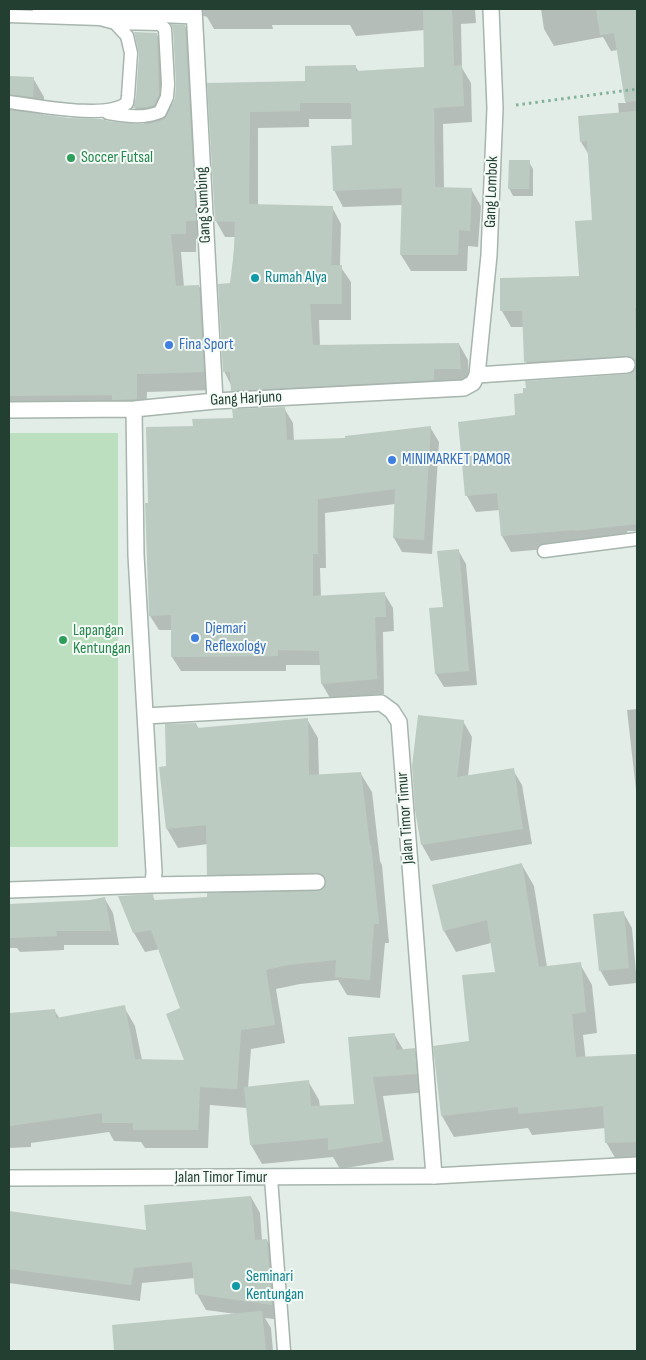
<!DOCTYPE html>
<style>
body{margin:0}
#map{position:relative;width:646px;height:1360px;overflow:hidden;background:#e3ede7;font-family:"Sofia Sans Condensed",sans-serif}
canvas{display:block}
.frame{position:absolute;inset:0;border:10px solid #233f32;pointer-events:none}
</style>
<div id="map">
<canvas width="646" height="1360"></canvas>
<div class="frame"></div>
</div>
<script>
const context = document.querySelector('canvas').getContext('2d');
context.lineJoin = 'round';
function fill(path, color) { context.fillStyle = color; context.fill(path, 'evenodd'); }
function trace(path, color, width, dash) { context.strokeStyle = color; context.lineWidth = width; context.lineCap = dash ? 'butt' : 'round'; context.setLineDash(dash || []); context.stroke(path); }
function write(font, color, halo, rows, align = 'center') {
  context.font = font + ' "Sofia Sans Condensed",sans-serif'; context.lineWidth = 4; context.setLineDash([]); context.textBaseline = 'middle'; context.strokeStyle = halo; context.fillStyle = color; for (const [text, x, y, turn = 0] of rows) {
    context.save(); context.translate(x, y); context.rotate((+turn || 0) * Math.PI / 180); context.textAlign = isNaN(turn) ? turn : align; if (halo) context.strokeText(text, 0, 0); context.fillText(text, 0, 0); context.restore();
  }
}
const green = new Path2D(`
 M9,433h109v414h-109z`);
const shadow = new Path2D(`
 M9,9h466l1,14 -15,1 1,44 9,15 1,39 -29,2 1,64 27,1 10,17 -3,41 -10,-1 -1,25h-56l-10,-16 2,-50 -60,2 -9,-17 20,-44 -1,-27h-44v8l-51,1v78l74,1 9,17 -1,42 11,16v38h-32l1,26 139,-2 9,16 1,25 -227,22 -18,-36 11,-134h-10l-9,-16 -7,-137 97,-1 49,-17 4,6 66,-4v-38l-69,6 -6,-11h-78l1,4h-59l-7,-12 -3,-1 -6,2 -189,-2z
 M541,9h96v522h-10l2,11 -118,10 -9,-16 -2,-26 -24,2 -9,-16 -8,-73 58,-6 119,-45 -101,6 -9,-16 -2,-35h-13l-9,-16 79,-34 13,-56 -5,-66 -8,-13 38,-29 -1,-10h8l-8,-53 -7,1 -8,-14 -49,9 -10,-17z
 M185,26l10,18 11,195h-10v13h-15l3,35 15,-1 10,18 5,86 -67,2 -1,25 -22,1 -3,-6 -112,4v-339l24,1 11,19 -1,19 102,9 -10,-17 21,-75 13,23 3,51 4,-6z
 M529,162l4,7v27h-20l-4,-8z
 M284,408l9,15 1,18 53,-2 83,-12 9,15 -7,112 -30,-2 -8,-14 1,-34 -70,9 1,55h-6l1,29 63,-4 9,15 1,23 -11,1 1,62 -54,4 -8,-14 -1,-19h-35v6h-105l-9,-14v-27h-13l-9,-14 -1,-112 45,-76z
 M458,550l8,14 11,121 -33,2 -8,-13 8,-66z
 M637,709v84l-1,-3 -9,-80z
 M307,719l11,19 1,38 42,-2 11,18 8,69 2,4 7,78h-4l-5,55 -33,-3 -9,-15 -38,4 -24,5 9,54 -34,6 -3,39 60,-7 11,19 1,7 35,-2 39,-71 10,17 10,-2 11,19 2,24 -44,4 11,64 -54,9 -7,-12 -71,7 -11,-19 -4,-37 -37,-3 -2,43h-63l-4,-6 -27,-1 -5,-9 -78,11v4l-22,1v-133l45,-5 6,9 64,-12 11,19 7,34 44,1 -4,-53 -22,-59 -15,3 -11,-19 -14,-36 32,-1 4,6 53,-4 11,-4 -12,-20v-30l-30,4 -11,-19 -6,-61 7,-1 28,-43 3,5z
 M463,721l9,16 -4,40 45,-7 9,15 10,59 -101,17 -9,-16 -6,-35z
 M522,865l12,21 13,81 33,-3 12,21 5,48 -14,2 4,36 -22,12 72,-2v82h-19l-12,-21v-14l-74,7 -4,-7 -74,9 -12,-21 -7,-69 35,-4 26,-70 -5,-30 -35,9 -12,-21z
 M105,899l8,14 6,32h-55v5l-44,2 -3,-4h-8v-43l81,-4z
 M623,912l9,16 5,55 -28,3 -9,-16z
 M251,1197l9,16 2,27h5l9,16 5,64 -16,-2 6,10 2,23h-157l-2,-25 122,-12 -30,-4 -9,-16 -2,-16 -53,5 -2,18 -131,-18v-71l139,20z`);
const building = new Path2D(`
 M423,9h29l2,57 8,-1 2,41 -30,2 1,79 37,1 -2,43 -11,-1 -1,25h-58l2,-67 -69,3 -2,-45 21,-1 -1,-42h-51v8l-50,1 -1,92 84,2 -2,59h11v39h-32l3,41 146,-2 2,26h-27v11l-203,11 -1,-19h-7l-5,-88 12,-1 4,-32 1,-29 -20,-1 -8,-138 98,-2v-15l51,-1v6l68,-4z
 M596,9h41v92l-12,1 -11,-69 -14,2z
 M171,24l14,1 11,196h-10v13h-15l5,52 23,-1 5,87 -67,2v25l-25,1v-5l-103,1v-286l60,8 33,1 5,2 27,3h15l14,-4 4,-5 8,-17 1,-14 -3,-55z
 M134,32l23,1 2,62 -5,10 -8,2 -13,1 3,-11 3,-43z
 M9,76l25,1 -1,20 -24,-3z
 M637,111v196l-2,1 2,50h-2v2l-9,-4 -102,6 -2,-51h-22v-33l79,-2 -4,-55 17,-1 -5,-79 -7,1 -2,-26z
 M509,160h21l-1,29h-21z
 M635,369l2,31v124l-64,7v-1l-72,6 -4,-43 -32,3 -7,-74 57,-7 -1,-21 9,-1v-5h3l-1,-7 103,-7z
 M285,407l2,33 58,-2v-2l86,-10 -7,114 -31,-2 2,-49 -77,10v55h-5v42l72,-4 1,25h-11l2,62 -56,5 -2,-33 -41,-1v6l-107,1v-42l-22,1 -4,-113h3l-2,-76 47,-1 -1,-7 41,-1 -1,-9z
 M459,549l10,122 -34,3 -6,-66 14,-1 -6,-56z
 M418,715l46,5 -7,57 57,-9 9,61 -102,16 -6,-35 -3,-44z
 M308,718l1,57 52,-3 9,73h1l8,79h-5l-4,56 -35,-3 1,-17 -48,5 -22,5 9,55 -34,5 -4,59 -37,-2 -2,43h-65v-7h-31v-10l-93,13v-113l46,-4 1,9 69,-13 10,54 49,1 -18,-46 14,-6 -29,-78 -18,3 -15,-37 35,-2 1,6 53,-3v-4l110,-2 8,-4v-9l-3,-4 -5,-1 -110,2 -1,-50 -40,4 -7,-62 7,-1 -1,-42 31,-1 1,5z
 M522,863l17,104 42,-5 5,50 -14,2 4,43 61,-3v88l-32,1 -2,-37 -85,8v-7l-77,9 -8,-70 36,-5 -7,-66 33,-3 -8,-52 -44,11 -11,-46z
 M105,897l6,34h-55l1,5 -47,2 -1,-34 81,-4z
 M624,911l5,57 -30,3 -6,-57z
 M395,1033l1,17 19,-2 2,26 -44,3 10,65 -55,8v-12l-78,7 -6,-58 65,-7 2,26 43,-2 -6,-67z
 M251,1196l4,44 12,-1 5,66 -77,-11 -3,-32 -58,6 -3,17 -122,-16v-58l137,19 -2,-25z
 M262,1311l4,40h-152l-2,-26z`);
const path = new Path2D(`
 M516,105l121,-16`);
const service = new Path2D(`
 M9,16l91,3 15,4 12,13 4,17 -3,43 -1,7c-21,17 -91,2 -118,-1
 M108,113c19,3 34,6 52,-1l7,-15 1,-13 -3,-55 -5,-5 -45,-1
 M544,551l93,-12
 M271,1178l13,173`);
const minor = new Path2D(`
 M40,9l154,7
 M194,9l21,392
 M477,375l150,-10
 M9,410l125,-1 81,-8 249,-13 9,-5 4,-8 12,-120 6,-147 -4,-99
 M145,716l236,-13 11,8 7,11 35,454
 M153,885l164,-3
 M9,890l144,-5 1,-13 -18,-317 -2,-146`);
const tertiary = new Path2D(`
 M9,1178l425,-2 203,-11`);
const markers = [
 [71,158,5,"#2e9e5b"],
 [255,278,5,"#0f9aa8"],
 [169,345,5,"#3f7fe0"],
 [392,460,5,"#3f7fe0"],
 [195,638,5,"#3f7fe0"],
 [63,640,5,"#2e9e5b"],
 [236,1286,5,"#0f9aa8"]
];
const leisureNames = [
 ["Soccer Futsal",81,158],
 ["Lapangan",73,631],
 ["Kentungan",73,649]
];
const streetNames = [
 ["Gang Lombok",492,192,-88],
 ["Gang Sumbing",204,205,-93],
 ["Gang Harjuno",246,399,-3],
 ["Jalan Timor Timur",406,818,-94],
 ["Jalan Timor Timur",221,1178]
];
const cultureNames = [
 ["Rumah Alya",265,278],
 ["Seminari",246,1277],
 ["Kentungan",246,1295]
];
const shopNames = [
 ["Fina Sport",179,345],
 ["MINIMARKET PAMOR",402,460],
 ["Djemari",205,629],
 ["Reflexology",205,647]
];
fill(green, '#bcdfbf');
fill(shadow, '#0003');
fill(building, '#bccbc2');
trace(service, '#a6b5ad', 15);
trace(minor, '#a6b5ad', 18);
trace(tertiary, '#a6b5ad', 18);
trace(path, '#83b19a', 3, [2.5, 4]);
trace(service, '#fff', 12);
trace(minor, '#fff', 15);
trace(tertiary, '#fff', 15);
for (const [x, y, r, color] of markers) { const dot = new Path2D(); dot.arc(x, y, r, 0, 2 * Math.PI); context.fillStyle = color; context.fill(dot); trace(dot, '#f4faf6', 2); }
write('16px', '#27864d', '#f4faf6', leisureNames, 'left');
write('16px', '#233f32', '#f4faf6', streetNames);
write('16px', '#0d838f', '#f4faf6', cultureNames, 'left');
write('16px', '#366cbe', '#f4faf6', shopNames, 'left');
</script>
